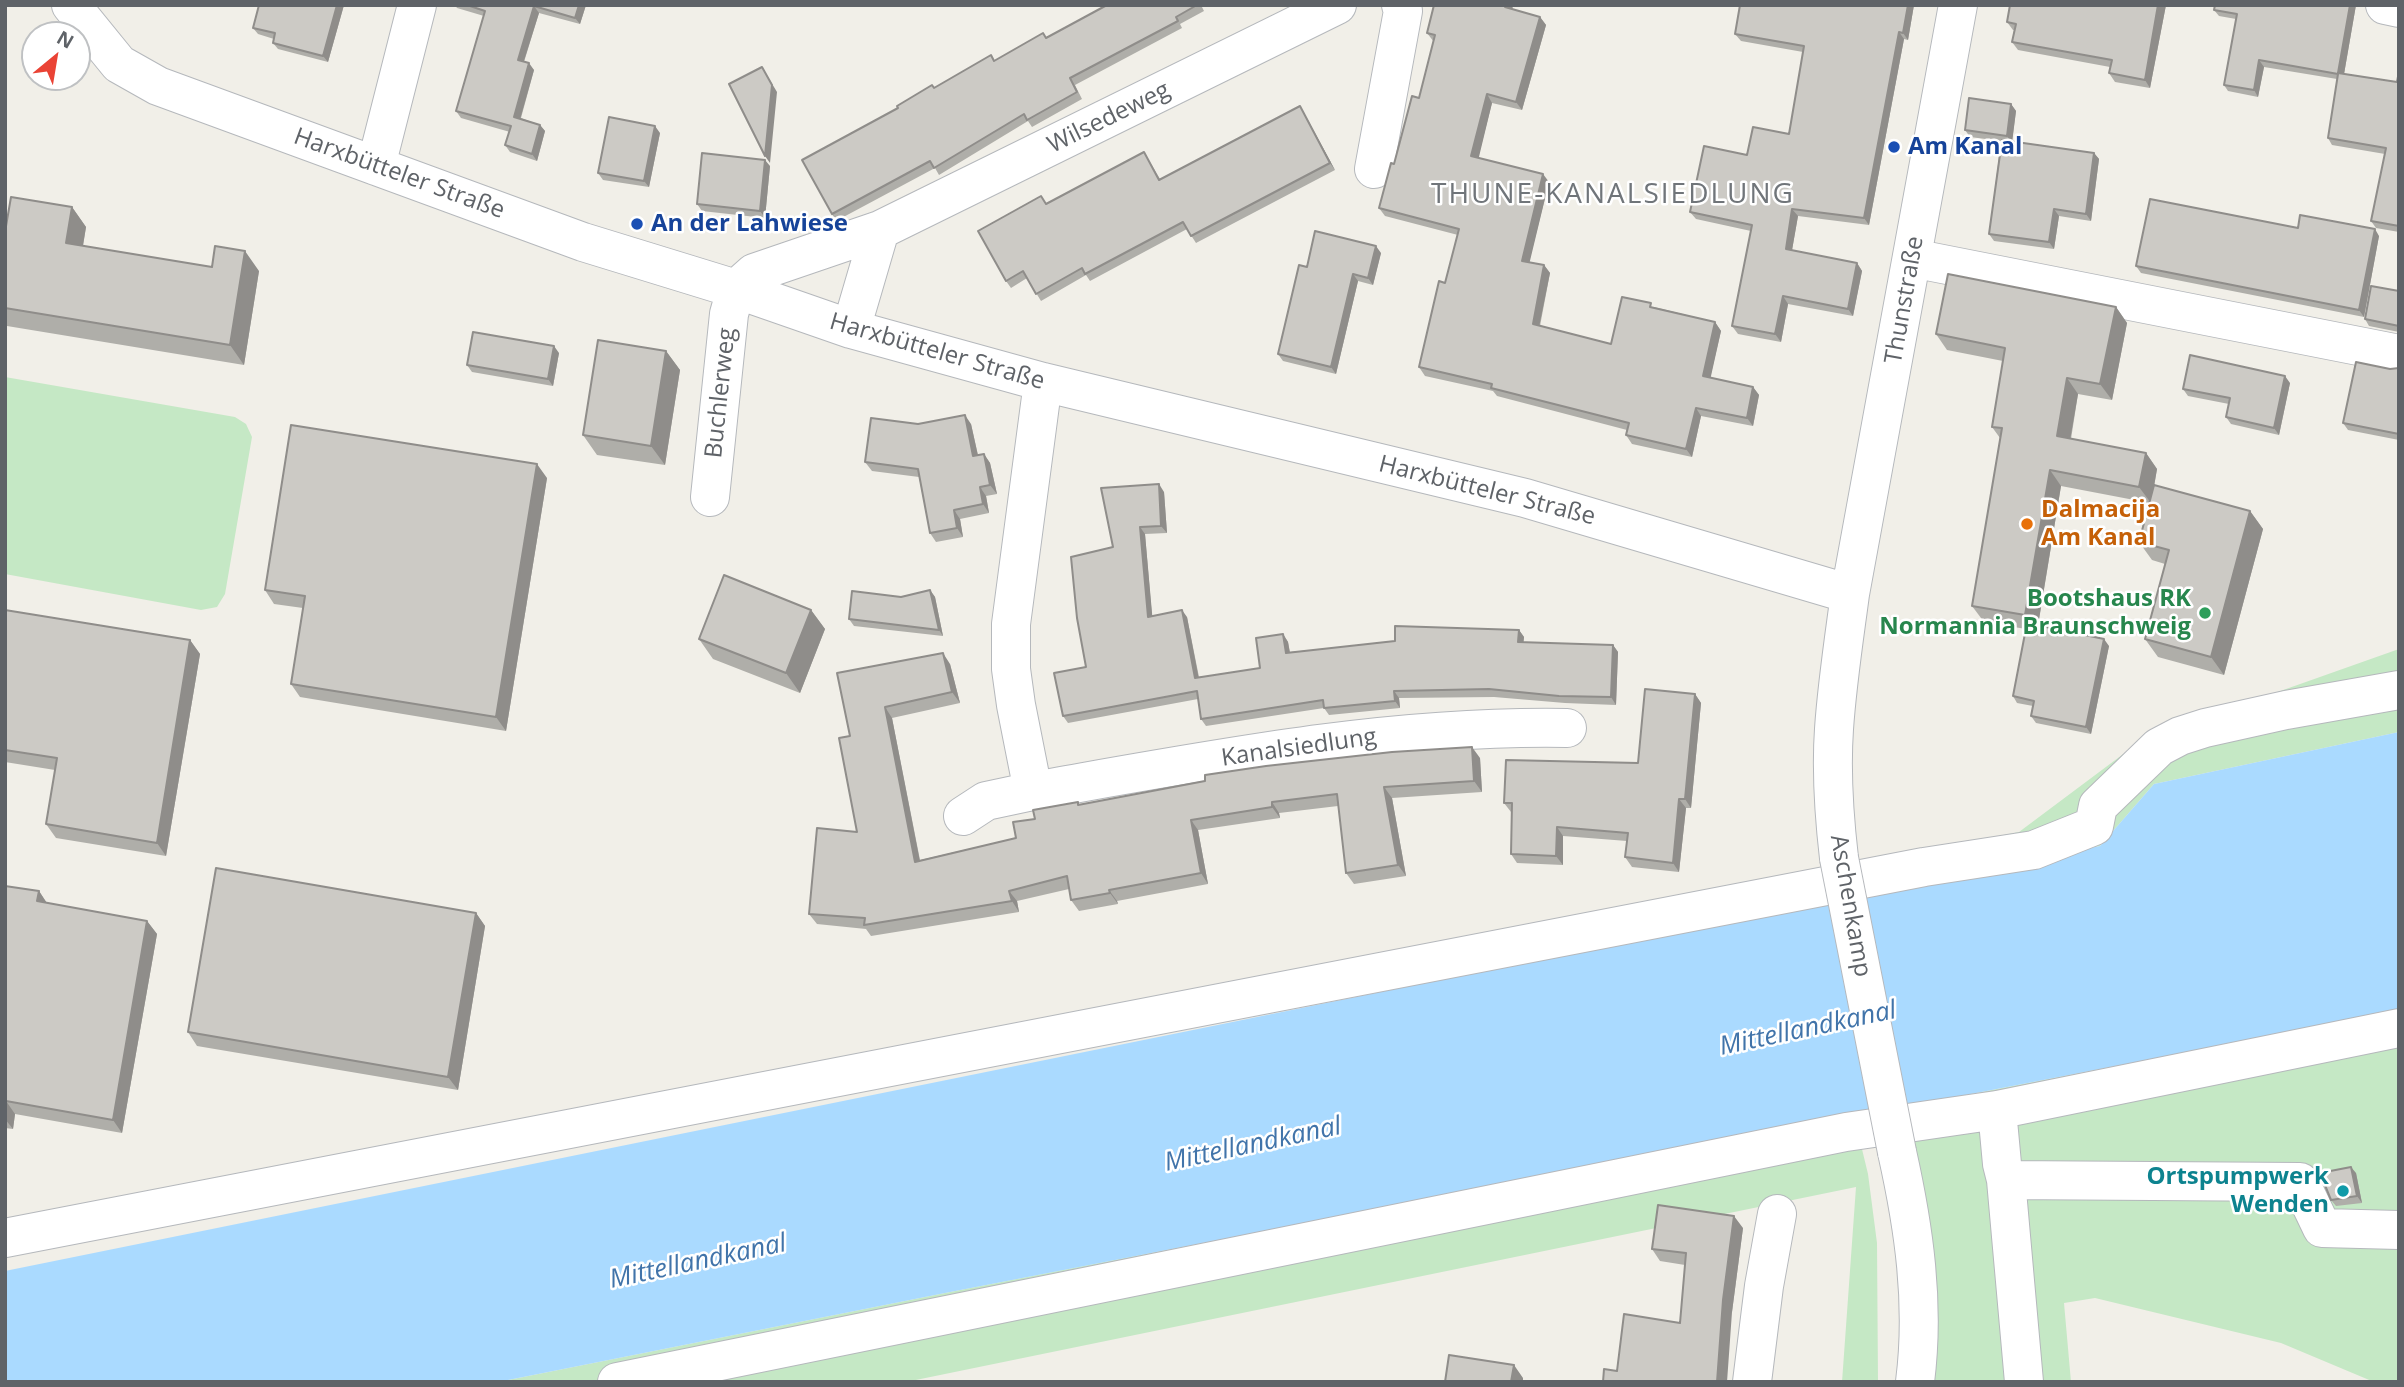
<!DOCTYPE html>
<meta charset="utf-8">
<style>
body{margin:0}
#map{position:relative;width:2404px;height:1387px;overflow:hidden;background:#f1efe8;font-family:"Open Sans",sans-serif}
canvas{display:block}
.frame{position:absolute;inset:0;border:7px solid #5f6368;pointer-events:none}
.north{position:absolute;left:21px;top:21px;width:70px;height:70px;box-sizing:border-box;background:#fff;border:2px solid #bfc1c3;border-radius:50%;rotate:30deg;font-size:19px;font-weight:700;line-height:28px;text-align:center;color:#5f6368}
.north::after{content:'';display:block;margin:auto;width:24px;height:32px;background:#ea4335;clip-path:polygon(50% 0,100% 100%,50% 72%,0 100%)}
</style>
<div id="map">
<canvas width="2404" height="1387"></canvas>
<div class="frame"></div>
<div class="north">N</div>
</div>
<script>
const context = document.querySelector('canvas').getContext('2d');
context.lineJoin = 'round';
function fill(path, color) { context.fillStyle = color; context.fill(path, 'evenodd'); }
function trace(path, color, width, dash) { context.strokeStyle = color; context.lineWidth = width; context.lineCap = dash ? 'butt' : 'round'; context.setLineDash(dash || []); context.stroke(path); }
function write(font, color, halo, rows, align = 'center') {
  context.font = font + ' "Open Sans",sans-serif'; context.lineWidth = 5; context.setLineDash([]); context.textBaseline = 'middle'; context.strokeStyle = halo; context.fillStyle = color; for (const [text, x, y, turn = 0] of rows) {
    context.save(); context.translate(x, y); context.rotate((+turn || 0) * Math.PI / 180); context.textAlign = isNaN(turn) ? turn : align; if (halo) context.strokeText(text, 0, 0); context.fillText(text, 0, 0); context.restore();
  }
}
const green = new Path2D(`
 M5,377l230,40 11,7 6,13 -27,157 -8,13 -16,3 -196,-36z
 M2399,649v83l-245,52 -54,62 -234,48 -4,-31 157,-31 123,-92z
 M2399,1011v371h-25l-93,-39 -186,-45 -31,5 7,79h-145l-22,-275z
 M1854,1116l14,58 9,69 1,139h-36l14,-195 -950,195h-408l452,-90z`);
const water = new Path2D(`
 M2399,732v279l-1449,281 -452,90h-493v-111l2095,-425 54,-62z`);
const minor = new Path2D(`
 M71,5l48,59 39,22 425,156 153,47 115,40 192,53 482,116 325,96
 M2385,5l14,3
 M376,166l41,-161
 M1374,169l29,-158 -2,-6
 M1912,258l487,96
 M851,329l29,-99
 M1043,382l-32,242v45l5,36 17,86c177,-31 354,-66 534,-63
 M710,497l19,-183 7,-25 18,-16 126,-43 457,-225
 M963,816l23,-15 47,-10
 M1839,858c-5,-43 -8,-86 -5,-129 3,-45 10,-90 16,-135l108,-589
 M1997,1110l5,54 4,16 18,202
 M1897,1152c17,76 28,152 18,230
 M2006,1180l294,2 22,46 77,2
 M5,1238l1919,-371 110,-17 60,-24 4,-20 61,-59 21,-11 25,-8 81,-18 113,-20
 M617,1382l1229,-250 151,-22 402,-82
 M1752,1382l12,-96 13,-72`);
const minorBridge = new Path2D(`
 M1839,858l58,294`);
const wall = new Path2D(`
 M344,5l-16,57 -50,-13 -5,-6 1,-4 -16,-5 -5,-6z
 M455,5h131l-6,19 -41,-11 -15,49 10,8 -13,48 19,7 5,6 -8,30 -27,-9 -5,-7 5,-13 -49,-14 -5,-7 28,-95 -27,-8z
 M1107,5h94l3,6 -24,13 2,4 -107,57 7,14 -50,28 -4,-6 -89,54 -4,-7 -99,53 -4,-7 163,-153 52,-24z
 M1434,5h79l-1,4 28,8 6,8 -24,85 -30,-7 -14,55 71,24 -20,80 15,3 6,8 -10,53 71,18 43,-37 61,15 6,9 -11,47 43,9 6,8 -6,31 -52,-10 -9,41 -60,-13 -6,-9 1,-5 -130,-34 -4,-5 -68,-15 -6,-9 26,-84 13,-48 -73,-19 -6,-8 40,-110 15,-56 -7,-9z
 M1740,5h174l-6,35 -4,-1 -35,186 -71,-9 -6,34 65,13 5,8 -9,45 -65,-12 -7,38 -43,-8 -6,-8 19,-95 -55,-12 -6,-7 57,-57 42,-21 14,-82 -62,-11 -6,-7z
 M2166,5l-16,83 -35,-6 -6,-9 1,-6 -92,-17 -6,-8 2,-12h-1l-6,-8z
 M2356,5l-12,69 53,8 2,-11v161l-23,-4 -5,-7 14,-67 -53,-9 -4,-7 9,-59 -73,-12 -6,30 -30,-6 -4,-6 12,-66 -17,-3 -5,-6z
 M2011,104l5,7 -4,30 82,12 5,6 -8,62 -32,-5 -5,33 -60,-8 -5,-7 12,-93 -31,-4 -5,-7z
 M1300,106l4,7 31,57 -139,73 -9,-14 -97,52 -4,-6 -45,26 -14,-23 -16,10 -5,-7 138,-129 16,27z
 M660,133l-11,54 -46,-7 -5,-7z
 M770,166l-5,52 -63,-7 -5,-7z
 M72,207l14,20 -3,19 129,21 47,4 -15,94 -237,-39 -2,-2v-92z
 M2379,236l-15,81 -223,-44 -5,-7z
 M1381,253l-8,32 -15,-4 -22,93 -53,-13 -5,-7 29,-87z
 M2399,291v41l-30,-6 -4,-7z
 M2116,307l11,16 -15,77 -34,-6 -7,45 75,14 11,16 -4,24 97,18 13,18 -39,146 -66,-18 -13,-18 20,-75 -13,-4 -13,-18 11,-39 -89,-17 -23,140 71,20 -18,88 -55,-11 -5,-7 2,-10 -16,-3 -4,-7 13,-67 -42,-7 -12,-16 28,-168 -8,-11 11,-66 -56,-11 -11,-16z
 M666,351l14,19 -15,95 -68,-10 -14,-20z
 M559,353l-6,33 -81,-14 -5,-7z
 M2399,368v72l-51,-10 -5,-7 47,-54z
 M2290,383l-11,52 -48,-11 -5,-7 3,-13 -41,-8 -5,-7z
 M918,424h53l7,31 6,-1 6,9 7,31 -11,2 3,17 -29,6 3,18 -27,5 -6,-9 -11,-56 -47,-6 -7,-9z
 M547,478l-41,253 -206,-34 -9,-13 12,-76 -29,-4 -9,-14z
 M1164,492l3,41 -22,1 7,82 35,1 12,60 61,-9 23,-34 5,8 2,10 229,-22 5,7 -1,5 90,3 5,7 -2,53 -51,-2 -71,-6 -95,1 1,10 -71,7 -5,-7 -118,18 -5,-7 -3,-20 -130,24 -5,-7 23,-49 27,-120z
 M930,590l5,7 8,39 -89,-10 -5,-7 52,-22z
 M5,610l185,30 10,14 -34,202 -110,-18 -10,-14 9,-54 -50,-8z
 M811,610l14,19 -25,64 -87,-34 -14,-20z
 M950,664l10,39 -68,15 28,142 96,-22 19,-19 43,-17 1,3 401,-47 2,34 -90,6 14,78 -52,8 -8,-11 -8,-67 -59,7 1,5 -82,12 10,54 -91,17 1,3 -39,7 -8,-11 -2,-11 -52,12 2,11 -148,24 -5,-7 -49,-5 -8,-10 48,-82 -7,-96 -13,-63z
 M1695,694l6,9 -10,105h-5l-7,64 -47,-5 -7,-10 2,-16 -64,-5v29l-46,-2 -6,-9v-42l-7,-9 134,-40z
 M5,886l34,5 8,12 100,18 10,13 -35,199 -107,-19 -2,15 -8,-1z
 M476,913l9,13 -27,164 -261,-44 -9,-14z
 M2356,1173l6,30 -26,3 -5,-6z
 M1743,1228l-11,84 -52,11 5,-58 -25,-4 -8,-12z`);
const shadedWall = new Path2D(`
 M337,5h7l-16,57 -5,-6z
 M579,5h7l-6,19 -5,-6z
 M1505,5h8l-2,11 -6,-9z
 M1908,5h6l-6,35 -5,-7z
 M2158,5h8l-16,83 -5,-8z
 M2350,5h6l-13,75 -5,-7z
 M534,6l5,7 -17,54 -4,-7z
 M1540,17l6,8 -24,85 -6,-8z
 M1899,32l5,7 -35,186 -5,-7z
 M2259,60l5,7 -6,30 -4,-7z
 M529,63l5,7 -15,53 -5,-6z
 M762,67l15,25 -7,71 -5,-7z
 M1487,94l5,9 -15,62 -6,-9z
 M2011,104l5,7 -4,32 -5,-7z
 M1300,106l4,7 31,57 -5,-7z
 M540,125l5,6 -8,30 -5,-7z
 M655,126l5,7 -11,54 -5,-6z
 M2094,153l5,6 -8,62 -5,-7z
 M765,160l5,6 -5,52 -5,-7z
 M1543,174l6,8 -21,87 -6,-8z
 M72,207l14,20 -6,36 -14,-20z
 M1792,209l6,7 -7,40 -5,-7z
 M2054,209l5,7 -5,33 -5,-7z
 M2375,229l4,7 -15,81 -5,-7z
 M1376,246l5,7 -8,32 -5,-7z
 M245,251l14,20 -15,94 -14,-20z
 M1857,263l5,8 -9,45 -5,-7z
 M1544,265l6,8 -12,59 -5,-8z
 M1353,274l5,7 -22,93 -5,-7z
 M1783,296l5,8 -7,38 -6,-8z
 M2116,307l11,16 -15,77 -12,-16z
 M1715,322l6,9 -12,54 -6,-9z
 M554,346l5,7 -6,33 -5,-7z
 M666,351l14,19 -15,95 -14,-19z
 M2285,376l5,7 -11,52 -5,-7z
 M2067,378l11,16 -10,58 -11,-16z
 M1753,387l6,8 -6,31 -6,-8z
 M1696,408l5,8 -9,41 -6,-8z
 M965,415l6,9 9,41 -7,-9z
 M2146,453l11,16 -6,34 -12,-16z
 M984,454l6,9 7,31 -7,-9z
 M537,464l10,14 -41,253 -10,-14z
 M2050,470l11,16 -24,145 -12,-16z
 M1159,484l5,8 3,41 -6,-7z
 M980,487l6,9 3,17 -6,-9z
 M954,510l6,9 3,18 -6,-9z
 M2250,511l13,18 -39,146 -13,-18z
 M1140,527l5,7 8,90 -5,-7z
 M930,590l5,7 8,39 -4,-6z
 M811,610l14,19 -25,64 -14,-20z
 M1182,610l5,7 13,68 -5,-7z
 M1519,630l5,7 -1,12 -5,-7z
 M1283,634l5,8 3,18 -5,-7z
 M2104,639l5,7 -18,88 -5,-7z
 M190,640l10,14 -34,202 -9,-13z
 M1613,645l5,7 -2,53 -5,-8z
 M943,653l7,11 10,39 -8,-11z
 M1394,691l5,7 1,10 -5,-7z
 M1695,694l6,9 -10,105 -6,-9z
 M885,707l7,11 30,154 -7,-10z
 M1472,747l8,11 2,34 -8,-11z
 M1384,787l8,11 14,78 -8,-11z
 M1679,799l7,9 -7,64 -6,-9z
 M1272,802l7,11 1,5 -8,-11z
 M1191,820l7,10 10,54 -7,-11z
 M1557,827l6,9v29l-7,-9z
 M1109,890l8,11 1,3 -8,-11z
 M39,891l9,14 -11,-4z
 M1009,891l8,10 2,11 -7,-11z
 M476,913l9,13 -27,164 -10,-13z
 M147,921l10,13 -35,199 -9,-13z
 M6,1101l9,13 -2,15 -8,-10z
 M2351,1167l5,6 6,30 -5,-7z
 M1734,1216l9,12 -11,84 -5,70h-10l6,-82z
 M1514,1365l9,13v4h-12z`);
const building = new Path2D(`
 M259,5h78l-14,51 -50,-13 2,-10 -22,-5z
 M467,5h112l-4,13 -41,-12 -16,54 11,3 -15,54 26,8 -8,29 -27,-9 6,-19 -55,-15 29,-100z
 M1107,5h90l-21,12 2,4 -108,57 7,14 -50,28 -3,-6 -90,54 -4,-7 -98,53 -30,-54 96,-52 -1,-2 35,-21 2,3 57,-33 3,6 49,-28 3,5z
 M1434,5h71v2l35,10 -24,85 -29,-8 -16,62 72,18 -21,87 22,4 -11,59 78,20 11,-47 29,6 -1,4 65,15 -12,54 50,11 -6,31 -51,-10 -10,41 -60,-14 3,-12 -138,-35 1,-4 -73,-17 20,-86 6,2 14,-54 -80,-21 12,-45 3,1 18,-68 7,2 16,-63 -8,-2z
 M1740,5h168l-5,28 -4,-1 -35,186 -72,-9 -6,40 71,14 -9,46 -65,-13 -8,38 -43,-8 20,-101 -62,-13 14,-66 43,9 6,-28 36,7 15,-88 -69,-12z
 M2010,5h148l-13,75 -36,-7 3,-13 -100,-18 4,-18 -9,-2z
 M2215,5h135l-12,68 59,9 2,-11v155l-28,-5 15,-73 -58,-10 10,-64 -79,-14 -5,30 -30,-5 13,-71 -23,-4z
 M762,67l10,18 -7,71 -36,-72z
 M1969,98l42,6 -4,32 -42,-6z
 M1300,106l30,57 -139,73 -8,-14 -98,52 -3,-6 -46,26 -13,-23 -17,10 -28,-50 63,-35 5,8 98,-52 15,28z
 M609,117l46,9 -11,55 -46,-8z
 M2002,140l92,13 -8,61 -32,-5 -5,33 -60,-8z
 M702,153l63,7 -5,51 -63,-7z
 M11,197l61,10 -6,36 146,24 3,-21 30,5 -15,94 -225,-37v-76z
 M2150,199l148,29 2,-13 75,14 -16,81 -223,-44z
 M1315,231l61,15 -8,32 -15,-4 -22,93 -53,-13 21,-89 8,2z
 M1948,274l168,33 -16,77 -33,-6 -10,58 89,17 -7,34 -89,-17 -25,145 -53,-9 30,-178 -10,-1 13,-79 -69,-14z
 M2371,286l28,5v35l-34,-7z
 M473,332l81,14 -6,33 -81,-14z
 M598,340l68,11 -15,95 -68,-11z
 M2190,355l95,21 -11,52 -48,-11 4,-19 -47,-9z
 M2356,362l34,7 9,-1v66l-56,-11z
 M965,415l8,41 11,-2 6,31 -10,2 3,17 -29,6 3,18 -27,5 -12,-64 -53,-7 6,-44 47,6z
 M291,425l246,39 -41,253 -205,-33 14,-88 -40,-6z
 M1159,484l2,42 -21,1 8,90 34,-7 13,68 65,-10 -4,-30 27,-4 3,19 109,-12v-15l124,4 -1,12 95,3 -2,52 -52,-1 -70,-7 -95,2 1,10 -71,7 -1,-8 -122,19 -4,-28 -134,25 -9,-43 32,-6 -9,-49 -6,-61 42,-10 -12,-59z
 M2154,485l96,26 -39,146 -66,-18 24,-89 -30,-8z
 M724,575l87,35 -25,63 -87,-34z
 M930,590l9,40 -90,-11 3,-28 49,6z
 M5,610l185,30 -33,203 -111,-19 11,-66 -52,-8z
 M2027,623l77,16 -18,88 -55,-11 3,-15 -21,-5z
 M943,653l9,39 -67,15 30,155 101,-24 -3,-16 22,-3 -2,-9 45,-8v3l127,-24v-6l61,-9 126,-14 80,-5 2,34 -90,6 14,78 -52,8 -9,-79 -65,8v5l-81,13 10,53 -92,17 1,3 -39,7 -4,-24 -58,15 3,10 -148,24 1,-7 -56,-4 8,-86 40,4 -18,-94 11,-2 -13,-63z
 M1645,689l50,5 -10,105h-6l-6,64 -48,-6 3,-24 -71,-6 -1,29 -45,-2 1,-51h-8l2,-43 132,3z
 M216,868l260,45 -28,164 -260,-45z
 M5,886l34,5 -2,10 110,20 -34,199 -107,-19 -1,2z
 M2351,1167l6,29 -26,4 -11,-27z
 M1658,1205l76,11 -11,84 -6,82h-114l1,-13 13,2 7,-57 56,9 6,-70 -34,-4z
 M1449,1355l65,10 -3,17h-66z`);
const markers = [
 [1894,147,7,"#1a4fb4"],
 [637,224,7,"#1a4fb4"],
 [2027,524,7,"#e8710a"],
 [2205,613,7,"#2e9e5b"],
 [2343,1191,7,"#0f9aa8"]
];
const streetNames = [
 ["Wilsedeweg",1109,118,-26],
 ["Harxbütteler Straße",399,174,20],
 ["Thunstraße",1905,300,-80],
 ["Harxbütteler Straße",937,352,16],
 ["Buchlerweg",721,393,-84],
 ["Harxbütteler Straße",1487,491,14],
 ["Kanalsiedlung",1299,748,-8],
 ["Aschenkamp",1850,906,80]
];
const transitNames = [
 ["Am Kanal",1908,147],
 ["An der Lahwiese",651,224]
];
const foodNames = [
 ["Dalmacija",2041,510],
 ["Am Kanal",2041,538]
];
const leisureNames = [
 ["Bootshaus RK",2191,599],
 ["Normannia Braunschweig",2191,627]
];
const cultureNames = [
 ["Ortspumpwerk",2329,1177],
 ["Wenden",2329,1205]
];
const waterNames = [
 ["Mittellandkanal",1808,1029,-12],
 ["Mittellandkanal",1253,1145,-12],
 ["Mittellandkanal",698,1262,-12]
];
const quarterNames = [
 ["THUNE-KANALSIEDLUNG",1613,195]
];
fill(green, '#c5e8c5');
fill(water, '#aadaff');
trace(minor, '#b5b8bc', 40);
trace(minor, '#fff', 38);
trace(minorBridge, '#b5b8bc', 40, []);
trace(minorBridge, '#fff', 38);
fill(wall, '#afaea9');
fill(shadedWall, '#8f8d8a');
fill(building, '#cccac5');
trace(building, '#8f8d8a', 2);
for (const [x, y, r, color] of markers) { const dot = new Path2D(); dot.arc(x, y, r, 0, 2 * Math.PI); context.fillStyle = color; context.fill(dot); trace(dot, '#fff', 2.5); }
write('24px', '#5f6368', '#fff', streetNames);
write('bold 24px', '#164399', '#fff', transitNames, 'left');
write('bold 24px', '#c56008', '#fff', foodNames, 'left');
write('bold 24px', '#27864d', '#fff', leisureNames, 'right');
write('bold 24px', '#0d838f', '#fff', cultureNames, 'right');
write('italic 26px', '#4174aa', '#fff', waterNames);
context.letterSpacing = '2px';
write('28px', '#70757a', '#fff', quarterNames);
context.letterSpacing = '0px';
</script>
